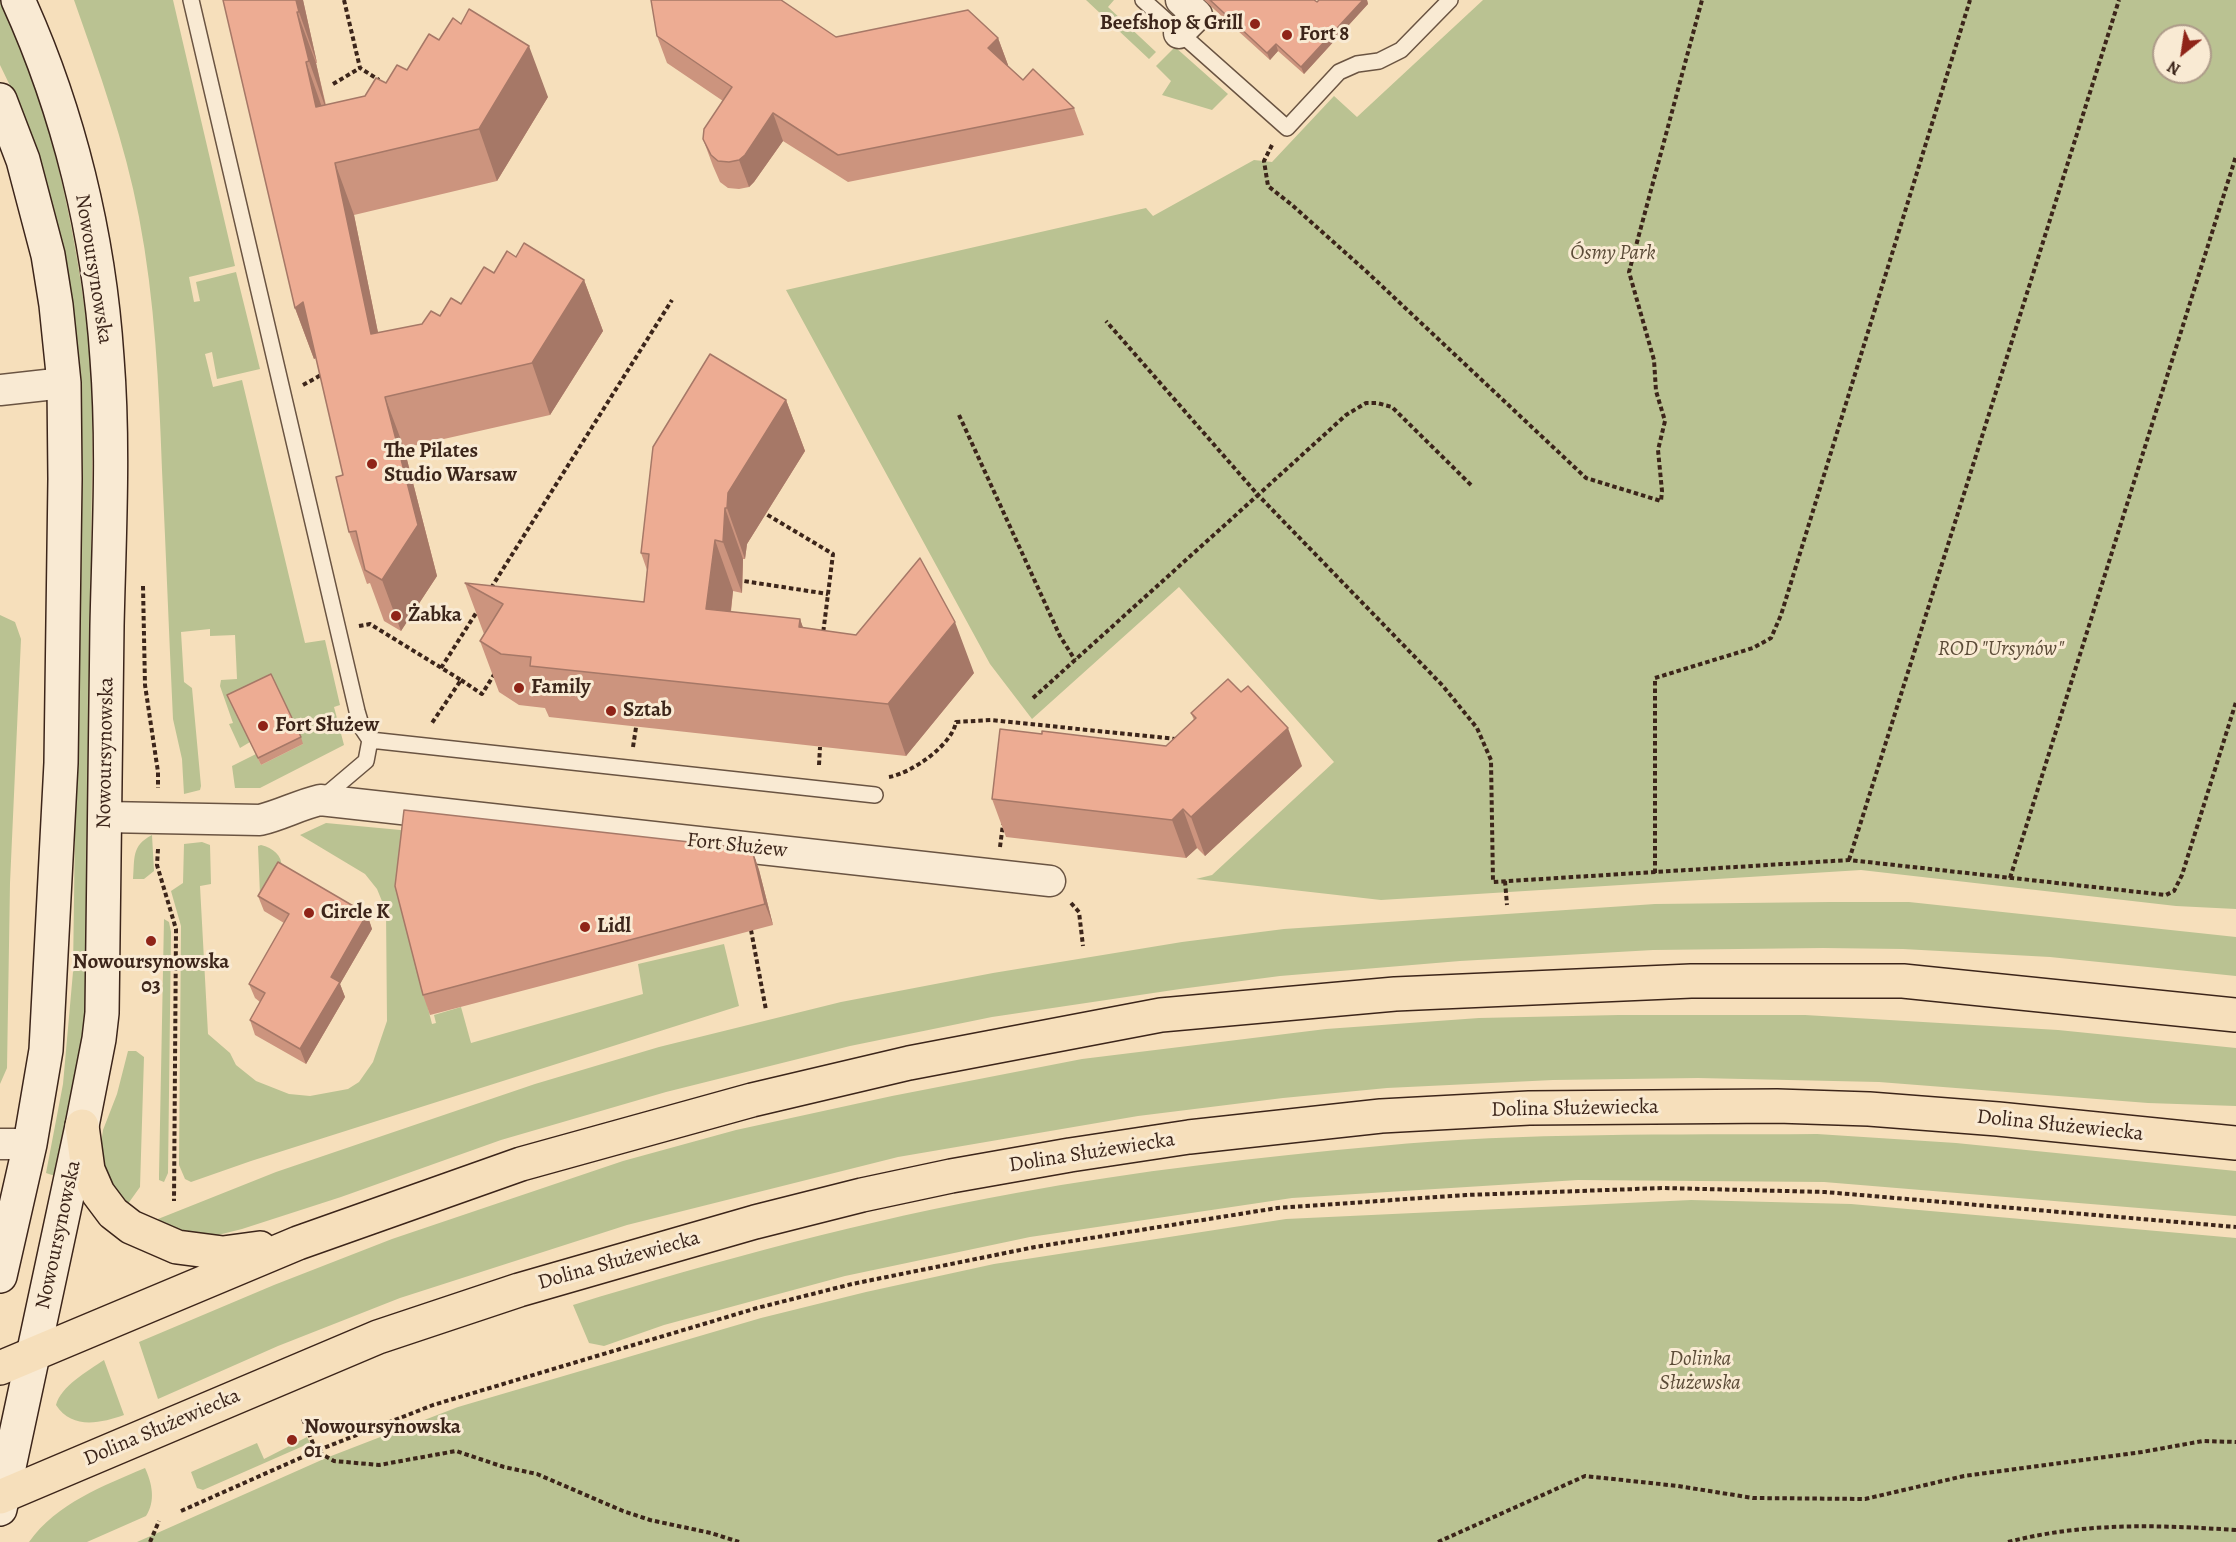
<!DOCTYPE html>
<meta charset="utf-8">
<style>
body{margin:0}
#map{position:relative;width:2236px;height:1542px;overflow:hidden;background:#f6dfbb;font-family:Alegreya,serif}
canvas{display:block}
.north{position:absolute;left:2152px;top:24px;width:60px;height:60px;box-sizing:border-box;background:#f9ead3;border:2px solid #ad9b89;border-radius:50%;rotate:210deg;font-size:16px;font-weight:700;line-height:24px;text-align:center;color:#3c251a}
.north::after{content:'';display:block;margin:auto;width:21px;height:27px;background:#8f2418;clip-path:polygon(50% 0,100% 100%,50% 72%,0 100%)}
</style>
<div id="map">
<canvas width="2236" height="1542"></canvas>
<div class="north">N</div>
</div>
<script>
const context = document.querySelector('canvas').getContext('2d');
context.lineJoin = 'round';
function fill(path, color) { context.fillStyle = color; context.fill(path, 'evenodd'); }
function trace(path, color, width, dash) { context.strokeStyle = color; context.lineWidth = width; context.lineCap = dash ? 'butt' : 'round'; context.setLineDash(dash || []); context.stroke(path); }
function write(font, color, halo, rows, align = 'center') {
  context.font = font + ' Alegreya,serif'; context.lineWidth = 6; context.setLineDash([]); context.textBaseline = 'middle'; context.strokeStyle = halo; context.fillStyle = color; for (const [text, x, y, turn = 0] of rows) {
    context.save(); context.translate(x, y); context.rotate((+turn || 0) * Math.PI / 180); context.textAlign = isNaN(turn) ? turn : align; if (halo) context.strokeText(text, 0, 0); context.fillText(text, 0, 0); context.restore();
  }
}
const green = new Path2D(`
 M0,0c12,16 21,47 28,67 37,103 55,208 65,316l-7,616 -2,31 -29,146 -9,-3 17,-89 10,-112 8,-586 -9,-83 -11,-66 -18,-67 -28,-74 -15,-31z
 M74,0h99l62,266 -46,11 5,25 6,-1 -4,-19 40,-10 24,97 -43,10 -5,-27 -7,2 8,33 29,-7 63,263 20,-3 15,65 -6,2 10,38 -84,43h-25l-3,-22 24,-12 5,11 42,-21 -53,-2 -10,6 -11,-24 4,-1 -13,-37 1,-6 16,-1 -2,-44 -25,1v-7l-29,3 3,50 8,6 9,98 -1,4 -16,4 -2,-35 -9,-40c-4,-83 -7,-166 -11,-249 -3,-85 -7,-169 -23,-253 -14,-74 -40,-146 -65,-217z
 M1086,0h28l-6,7 48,45 -7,7z
 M1483,0h753v909l-60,-3 -315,-36 -480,30 -185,-21 16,-4 122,-113 -155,-175 -147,132 -42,-55 -204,-374 360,-82 7,8 101,-56 18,2 62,-66 23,21zM2164,36h36v36h-36z
 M1175,47l53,47 -16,16 -50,-15 9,-14 -15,-15z
 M0,615l15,7 6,17 -11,244 -3,185 -7,16z
 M326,823l85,8 -9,75 30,118 4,-1 -2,-8 27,-8 10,36 172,-49 -5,-30 86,-20 15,62 -488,155 -60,21 -6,-3 -6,-14 2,-239 -10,-35 12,-8 1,-39 18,-2 8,3 1,39 -11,2 8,148 22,19 6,12 20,16 33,13 21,2 38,-7 11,-7 14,-20 14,-41 -1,-110 -9,-22 -12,-15 -65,-39z
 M152,835l2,36 -10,8h-11c2,-21 -2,-33 19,-44z
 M261,845c12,3 21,10 21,23l-22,27 -2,-49z
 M1830,902h79l327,35v39l-186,-19 -147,-8 -80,-1 -170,2 -193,11 -180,15 -100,13 -188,28 -142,29 -184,46 -165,48 -160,57 -99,32 -28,7 -35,-3 -28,-7 7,-7 118,-47 259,-88 124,-37 182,-45 152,-29 189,-31 102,-13 371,-25z
 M164,919l5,3 2,10 -3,241 -4,9 -5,-2v-5z
 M1619,1015h186l253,15 178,18v58l-88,-3 -269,-21 -181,-4 -145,2 -166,8 -104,10 -145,18 -240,41 -271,68 -227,73 -122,48 -120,53 -19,-57 135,-57 118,-46 231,-78 113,-31 156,-34 190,-37 244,-30 153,-11z
 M128,1051h8l8,6 -4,130 -15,21 -20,-35 -4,-29 2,-14 14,-36z
 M1817,1134l139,9 280,28v45l-412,-34 -246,-2 -286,18 -262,39 -185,39 -181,49 -60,21 -15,-3 -16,-38c146,-45 293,-85 443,-112 120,-22 242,-36 364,-47 145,-14 292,-11 437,-12z
 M1691,1200l160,4 385,34v304h-2099l189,-84 132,-51 303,-89 105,-26 128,-28 292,-45z
 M104,1360l20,55c-23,8 -52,15 -68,-10 5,-19 32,-34 48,-45z
 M307,1437l3,6 -107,47 -6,-2 -6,-16 66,-29 7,16z
 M145,1468c7,15 11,33 1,48l-59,26h-58c28,-39 74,-56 116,-74z`);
const path = new Path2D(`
 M344,0l16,68 19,12
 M333,84l27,-16
 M1272,145l-8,16 4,25 24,19 75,67 219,206 75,23 1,-10 -4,-41 7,-29 -9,-30 -2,-31 -25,-88 73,-272
 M303,385l20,-11
 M959,415l101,221 15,24
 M1471,485l-79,-78 -15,-4h-11l-20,12 -88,80 185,191 34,42 14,32 2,122 356,-22 317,35 8,-4 8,-16 54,-173
 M761,511l72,43 -10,80
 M737,580l91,14
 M143,586l2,99 13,87v16
 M491,588l181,-288
 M359,626l11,-2 91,56 -29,43
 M441,668l37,-58
 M461,680l21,14 13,-21
 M1033,698l225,-203 -152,-174
 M633,747l4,-26
 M819,765l1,-18
 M889,777c23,-4 63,-32 67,-55l35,-2 185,19 -1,3
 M1000,847l3,-23
 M158,849l-1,16 19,64 -2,272
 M1849,860l270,-860
 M1655,873v-195l98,-30 18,-10 10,-23 189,-615
 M2010,878l226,-722
 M1505,881l2,24
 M1071,903l8,9 4,34
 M751,930l15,80
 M303,1419l13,32 18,10 45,4 77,-14 48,16 33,7 86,37 27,9 61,13 28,9
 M181,1511l135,-60 117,-46 324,-97 95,-24 183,-37 242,-39 189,-13 198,-7 161,4 411,35
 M150,1542l9,-21
 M1438,1542l147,-66 93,10 75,12 112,1 99,-23 178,-24 61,-11 33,1
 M2008,1542c78,-20 149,-17 228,-12`);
const lane = new Path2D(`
 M191,0l166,711 5,17 8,12 505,55
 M1143,0l144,128 52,-56 18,-8 22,-3 22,-11 49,-50
 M320,800l46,-39 4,-21`);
const street = new Path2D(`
 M1179,33l18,-18 -16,-15
 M0,390l64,-7
 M105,817l155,3c21,-5 39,-15 60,-20l730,81
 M0,1144h30`);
const secondary = new Path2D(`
 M0,100l23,60 25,95 8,50 8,78 1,96 -4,284 -15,287 -16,94 -30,132
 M0,1509l82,-383 17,-87 3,-26c2,-129 4,-258 5,-387 2,-89 7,-179 0,-268 -8,-122 -38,-246 -89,-358`);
const primary = new Path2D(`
 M82,1126l6,44 10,23 15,20 18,14 46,20 46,6 37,-5
 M0,1368l298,-125 223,-79 231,-64 157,-37 252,-48 234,-21 296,-13h212l333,34
 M0,1497l378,-160 141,-47 236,-68 107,-27 89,-19 119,-21 119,-18 192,-21 148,-8 248,-2 92,3 129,10 238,24`);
const wall = new Path2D(`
 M223,0h80l14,63h-1l10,42 39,-9 42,-26 32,-30 109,57 -51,84 -143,34 24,118 44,-9 18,-8 21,-12 33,-31 22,-16 68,23 19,51 -53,84 -146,33 33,128 -36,55 -17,-10 -14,-38 -3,1 -18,-52 -6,-57 -27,-117 -2,1 -19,-51z
 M1204,0h110l3,2 2,-2h48l1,4 -64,70 -26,-23 -8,9z
 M657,36l341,2 10,27h-1l16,15 51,28 10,27 -236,47 -65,-41 -29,41 -5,5 -10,2 -11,-1 -8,-6 -7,-16 -10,-27 20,-38 -56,-38z
 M786,400l19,51 -58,93 -2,15h-2l-1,34 -9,-2 -2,21 69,7 3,9 171,45 -68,83 -357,-39 -4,-9 -26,-3 -20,-13 -19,-51 4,-7 -19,-51 179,19 3,-32 -6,-17z
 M227,695l74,42 2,7 -42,21z
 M1191,713l111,53 -97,90 -8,-8 -11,10 -180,-21 -14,-38 50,-65 124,12 28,-26z
 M752,849l7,21 14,55 -343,90 -7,-20z
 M258,896l109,18 5,15 -32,55 5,13 -39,67 -51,-29 -5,-15 10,-18 -5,-4 -6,-14 35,-61 -20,-12z`);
const shadedWall = new Path2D(`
 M296,0h7l14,63 -18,-51z
 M1363,0h4l1,4 -64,70 -3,-7z
 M297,12l19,51 11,49 -18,-51z
 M998,38l10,27 -10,10 -10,-27z
 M1276,44l2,7 -8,9 -3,-7z
 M529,46l19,51 -51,84 -18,-52z
 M306,62l18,51 -8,-6z
 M773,113l10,28 -29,41 -5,5 -10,-27z
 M335,163l19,52 35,171 -18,-52z
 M584,280l19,51 -53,84 -18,-52z
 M303,302l19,52 -8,5 -19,-51z
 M385,397l19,51 33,128 -36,55 -19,-51z
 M786,400l19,51 -58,93 -2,15 -18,-51 1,-15z
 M725,508l18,51 -1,34 -19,-51z
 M715,540l18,51 -8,70 -19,-52z
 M800,619l18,51 -19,-43z
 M955,622l19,51 -68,83 -18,-52z
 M1288,728l14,38 -97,90 -14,-39z
 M1183,809l14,39 -11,10 -14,-38z
 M752,849l7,21 14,55 -8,-21z
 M367,914l5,15 -32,55 5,13 -39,67 -6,-15 31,-72z`);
const building = new Path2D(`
 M223,0h73l3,12h-2l12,49 -3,1 10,45 49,-11 11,-18 10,5 11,-18 10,5 22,-36 10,6 14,-22 8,6 8,-15 60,37 -50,83 -144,34 36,171 51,-10 9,-13 9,5 11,-18 10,6 23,-37 10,6 13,-22 9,6 8,-14 60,37 -52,83 -147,34 33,128 -36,55 -17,-10 -9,-39 -7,1 -13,-55 7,-2 -40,-173 -8,6z
 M651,0h130l55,37 132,-27 30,28 -10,10 35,32 10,-11 41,39 -236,47 -65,-42 -28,42 -6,5 -10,2 -11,-1 -7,-6 -8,-16 1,-10 28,-42 -75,-51z
 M1210,0h104l3,2 2,-2h44l-62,67 -25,-23 -9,9z
 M710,354l76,46 -58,93 -1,15h-2l-2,34 -8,-2 -9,69 94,10 -1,8 57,8 64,-77 35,64 -67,82 -358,-38 1,-9 -30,-3 -21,-13 23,-37 -38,-21 179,19 5,-48 -8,-1 12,-106z
 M271,674l30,63 -43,21 -31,-63z
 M1228,679l13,13 7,-6 40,42 -97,89 -8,-8 -11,11 -180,-21 8,-70 42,5v-3l124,15 30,-28 -5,-5z
 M404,810l348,39 13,55 -342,91 -28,-109z
 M278,862l89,52 -36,63 9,5 -40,67 -50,-29 15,-27 -16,-9 40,-70 -31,-18z`);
const markers = [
 [1255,24,6,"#8f2418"],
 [1287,35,6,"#8f2418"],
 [372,464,6,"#8f2418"],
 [396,616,6,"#8f2418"],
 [519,688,6,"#8f2418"],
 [611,711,6,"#8f2418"],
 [263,726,6,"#8f2418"],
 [309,913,6,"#8f2418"],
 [585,927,6,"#8f2418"],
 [151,941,6,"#8f2418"],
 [292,1440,6,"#8f2418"]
];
const poiNames = [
 ["Beefshop & Grill",1243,24,"right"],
 ["Fort 8",1299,35],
 ["The Pilates",384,452],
 ["Studio Warsaw",384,476],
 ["Żabka",408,616],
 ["Family",531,688],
 ["Sztab",623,711],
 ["Fort Służew",275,726],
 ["Circle K",321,913],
 ["Lidl",597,927],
 ["Nowoursynowska",151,963,"center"],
 ["03",151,987,"center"],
 ["Nowoursynowska",304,1428],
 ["01",304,1452]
];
const parkNames = [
 ["Ósmy Park",1613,254],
 ["ROD \"Ursynów\"",2001,650],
 ["Dolinka",1700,1360],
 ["Służewska",1700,1384]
];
const streetNames = [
 ["Nowoursynowska",93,269,81],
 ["Nowoursynowska",106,753,-89],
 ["Fort Służew",737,846,6],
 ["Dolina Służewiecka",1575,1109,-1],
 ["Dolina Służewiecka",2060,1126,6],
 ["Dolina Służewiecka",1092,1153,-9],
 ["Nowoursynowska",59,1235,-78],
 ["Dolina Służewiecka",619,1261,-16],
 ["Dolina Służewiecka",162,1428,-23]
];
fill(green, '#bac292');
trace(lane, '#6a5442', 18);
trace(street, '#6a5442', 33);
trace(secondary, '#3c251a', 36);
trace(primary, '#3c251a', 36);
trace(path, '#3c251a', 4, [4.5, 3]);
trace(lane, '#f9ead3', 15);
trace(street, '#f9ead3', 30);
trace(secondary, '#f9ead3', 33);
trace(primary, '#f6dfbb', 33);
fill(wall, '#cc947e');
fill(shadedWall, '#a67867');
fill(building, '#edac93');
trace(building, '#a67867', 1.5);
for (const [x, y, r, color] of markers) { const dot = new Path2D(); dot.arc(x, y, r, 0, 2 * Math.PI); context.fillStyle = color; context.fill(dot); trace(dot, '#f9ead3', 2); }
write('bold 21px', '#3c251a', '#f9ead3', poiNames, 'left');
write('italic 21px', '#5c4c38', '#f9ead3', parkNames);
write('21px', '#3c251a', '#f9ead3', streetNames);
</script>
